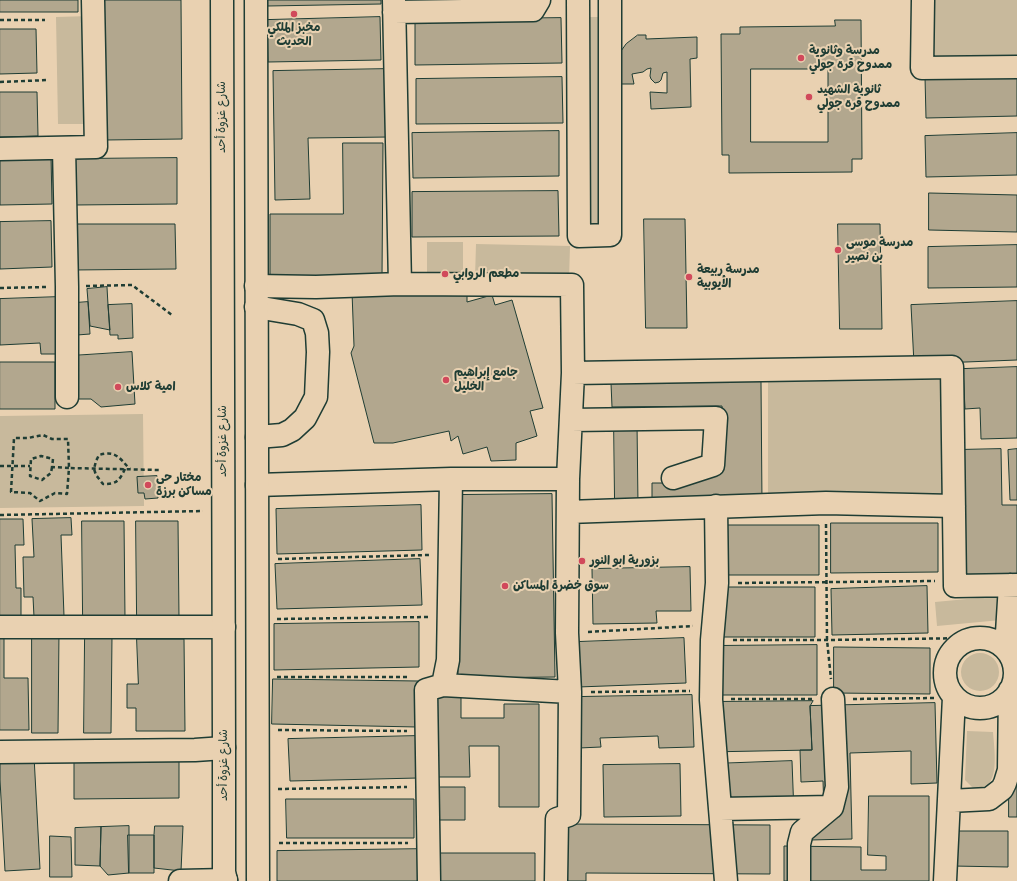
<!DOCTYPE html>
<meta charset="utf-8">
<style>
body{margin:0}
canvas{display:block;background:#e9d1b1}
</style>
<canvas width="1017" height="881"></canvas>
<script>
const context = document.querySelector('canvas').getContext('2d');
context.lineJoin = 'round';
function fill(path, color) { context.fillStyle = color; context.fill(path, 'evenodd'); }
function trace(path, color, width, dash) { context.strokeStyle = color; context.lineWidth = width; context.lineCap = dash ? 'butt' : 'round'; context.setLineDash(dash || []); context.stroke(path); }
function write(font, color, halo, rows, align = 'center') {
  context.font = font + ' "Patrick Hand","Playpen Sans Arabic",sans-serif'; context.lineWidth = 4; context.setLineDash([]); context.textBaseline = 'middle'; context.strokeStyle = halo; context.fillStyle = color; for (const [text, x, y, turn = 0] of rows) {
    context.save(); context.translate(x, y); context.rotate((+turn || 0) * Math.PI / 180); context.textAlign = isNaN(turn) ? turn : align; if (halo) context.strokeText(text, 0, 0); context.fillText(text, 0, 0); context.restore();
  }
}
const green = new Path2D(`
 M928,0h89v62h-90z
 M90,16l2,108h-34l-2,-107z
 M582,17h22l2,214h-22z
 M427,242h36v38l-36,-1z
 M476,244l94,2 -1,34 -94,-2z
 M945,375v123l-177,-1v-121z
 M143,414l1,92 -144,2v-92z
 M999,596l2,24 -64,6 -2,-24z
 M961 672a19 19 0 1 1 38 0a19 19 0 1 1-38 0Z
 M967,731l26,1c1,14 5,41 -4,51 -4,4 -11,5 -16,5l-8,-8z`);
const building = new Path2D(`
 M0,0h78v12h-78z
 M104,0h77l1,139 -76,1z
 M268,0h113v4l-113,2z
 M380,17l1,43 -113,2 -1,-42z
 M561,18l1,45 -147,2v-45z
 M835,20h26l1,139h-10v13l-123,1v-18h-7l-1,-121h19v-7l95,-1zM751,69h77v73h-77z
 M0,29h36l1,44 -37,1z
 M638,35h8v4l51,-2v21l-7,1 1,48 -40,2 -1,-17 17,1v-21l-4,1 -2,7 -2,2 -4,1 -4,-4 -1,-3 1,-8 -4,1 -4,3 -11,2 2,10h-13v-20h-3l2,-9 1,-4 5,-7z
 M388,69l1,68 -81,1 2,61 -35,1 -2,-129z
 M1017,74v42l-91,2 -1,-41z
 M562,77l1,46 -147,1v-45z
 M0,92h37l1,44 -38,1z
 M559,131v45l-146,2 -1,-45z
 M1017,133v42l-91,2 -1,-41z
 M343,143h40l-1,134 -112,-1v-62h73z
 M51,155l1,49 -52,1v-49z
 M177,158v46l-103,1v-46z
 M558,191l1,45 -147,1v-45z
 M929,193l88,2v37l-88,-2z
 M644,219h41l2,109h-41z
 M51,221l1,46 -52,2v-47z
 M72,224h103l1,45 -103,1z
 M838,224h42l2,105h-42z
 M1017,245v42l-89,1v-41z
 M107,287l1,18 2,25 -20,-4 -3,-37z
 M467,290v12l25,-7 3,10 17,-5 31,108 -13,3 7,25 -21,7v17l-25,1 -4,-14 -24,7 -5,-18 -7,5 -2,-10 -56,12h-19l-23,-90 3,-7 -2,-54z
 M59,297l2,57h-20l-1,-11 -40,2v-46z
 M1017,301v59l-103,4 -3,-59z
 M88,302l2,32 -13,1 -2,-32z
 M132,304l1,34 -15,1v-4h-8l-2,-30z
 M132,352l3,52 -34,3 -10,-8h-20l-1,-43z
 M0,362h55v47h-55z
 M1017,367v71l-36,1 -1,-31 -15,1 -2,-40z
 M761,381l1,122 -110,1v-21h42l17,-12 11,-3v-62l-110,1 -1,-24z
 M614,423h23l1,82h-23z
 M1001,449l1,56h15v78l-59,1 -2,-134z
 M1017,449v51h-7l-2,-50z
 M157,476l1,22 -13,1 -1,-6h-6l-1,-16z
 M552,494l3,183 -97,1 -3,-183z
 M421,505l1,45 -145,4 -1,-45z
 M71,518l1,17h-11l3,81 -30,1 -1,-20h-9l-1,-40h11l-2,-38z
 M0,519h23l1,26h-9l1,43h5v30h-21z
 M82,521h42l1,97h-42z
 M136,521h42l1,97h-42z
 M831,523h107v49l-107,1z
 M712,525h107v50h-106z
 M420,559l2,46 -145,4 -2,-45z
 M690,567l1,44h-35l1,12 -64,1 -1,-55z
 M927,586l1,47 -96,2 -1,-46z
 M708,587h107v50h-107z
 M419,622v45l-145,3v-46z
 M32,632h27l-1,101h-26z
 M0,634h4v44h24l1,52h-29z
 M85,636h27l-1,97h-27z
 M684,638l2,45 -108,4 -1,-45z
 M137,639h47l1,92h-49v-23h-9v-24h11z
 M817,645v50h-107l-1,-49z
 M834,647l96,1v46l-96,-1z
 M273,679l145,2 -1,46 -145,-3z
 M431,694h30v24h43v-14h35v103h-40v-61h-30l1,31h-39z
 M692,695l2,52 -35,1 -1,-12 -58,2 1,9 -22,1 -2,-51z
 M813,701l-3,5 2,44 -106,2v-50z
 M935,703l2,80 -26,1v-33l-61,2 2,86 -42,1 14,-30 -1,-29 -22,1 -1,-32h12l-2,-44z
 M417,736l1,42 -128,3 -2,-42z
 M34,756l6,113 -35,2 -5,-91v-22z
 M179,759v39l-105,1v-39z
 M792,761l2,53 -81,-12 -2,-38z
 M680,764l1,52 -77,1 -1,-52z
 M1009,778h8v39h-8z
 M433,787h32v33h-32z
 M869,796h60v85h-145v-35l77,1v23h25v-14l-18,-1z
 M286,799h128v39h-127z
 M561,824l209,1v49l-184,-1v8h-25z
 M129,826v47l-21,2 -8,-9 1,-39z
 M155,826h28l-2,45 -27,-3v-33z
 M101,827l-1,39 -25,-1v-37z
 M952,831h56v36l-56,-1z
 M128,835h26v38h-25z
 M50,836l21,1 1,40h-22z
 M426,849v32h-149v-30z
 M434,853h101v28h-101z`);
const path = new Path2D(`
 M0,20h45
 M0,82l48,-2
 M86,286l46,-1 40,30
 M0,288l47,-1
 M0,466h30
 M52,467l-1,6 -9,7 -12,-4 1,-17 10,-3 12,3 -1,8 17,1 -2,26 -12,-1 -15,8 -10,-8 -19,-1 3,-54h14l15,-3 9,4h16l1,29 91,2
 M125,469c-6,12 -8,15 -22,15l-7,-9 -2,-6 2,-8 3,-6c17,-5 20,3 31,14
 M0,515l203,-4
 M826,524l1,116 4,39
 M278,559l151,-4
 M738,583l197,-2
 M277,619l151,-2
 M588,632l105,-6
 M733,640h94l146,-2
 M277,677h133
 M591,692l99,-1
 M731,699h81
 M853,699l81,-1
 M278,730l129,1
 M278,789l129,-2
 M279,843h129`);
const minor = new Path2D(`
 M578,0l1,236 31,-1v-235
 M923,0l-1,68 95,-1
 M394,12l139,-2 6,-10
 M64,148l3,139v110
 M0,149l96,-2 -3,-147
 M400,284l172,1 1,88 -5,106
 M256,286l60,1 84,-3 -6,-284
 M256,307l42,7 15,6 4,13 1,19 -2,45 -11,21 -13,12 -10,5 -25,2
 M573,373l379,-6 3,219 62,-1
 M571,420l145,-2 -3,47 -40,13
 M257,485l194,-6h117l-1,154 3,59 -1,123 -12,4 -1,62
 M716,506l1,77 -5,57 -1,60 15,181
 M568,512l258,-9 128,3
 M0,627h224
 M945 673a35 35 0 1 1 70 0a35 35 0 1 1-70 0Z
 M1006,649l4,-64
 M443,685l5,-25 3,-181
 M0,752l195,-2 29,-2
 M949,801l40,-2 13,-10 3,-6 4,-13 1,-80
 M720,809l112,-2
 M180,881l46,-1
 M429,881l-3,-191 17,-5 127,7
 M799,881v-37l3,-12 30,-25 5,-20 -4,-88
 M945,881l9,-184`);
const major = new Path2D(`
 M222,0l2,748v124l2,9
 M256,0l2,881`);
const markers = [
 [294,14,4,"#d1495b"],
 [801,58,4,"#d1495b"],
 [809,97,4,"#d1495b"],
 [838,250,4,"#d1495b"],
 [445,274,4,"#d1495b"],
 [689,277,4,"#d1495b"],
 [446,380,4,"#d1495b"],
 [118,387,4,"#d1495b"],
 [148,485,4,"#d1495b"],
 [582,561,4,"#d1495b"],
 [505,586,4,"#d1495b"]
];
const poiNames = [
 ["مخبز الملكي",294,28,"center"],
 ["الحديث",294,42,"center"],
 ["مدرسة وثانوية",809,51],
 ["ممدوح قره جولي",809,65],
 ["ثانوية الشهيد",817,90],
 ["ممدوح قره جولي",817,104],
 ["مدرسة موسى",846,243],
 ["بن نصير",846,257],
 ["مدرسة ربيعة",697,270],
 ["الأيوبية",697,284],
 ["مطعم الروابي",453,274],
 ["جامع إبراهيم",454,373],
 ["الخليل",454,387],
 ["امية كلاس",126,387],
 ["مختار حي",156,478],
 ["مساكن برزة",156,492],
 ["بزورية ابو النور",590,561],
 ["سوق خضرة المساكن",513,586]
];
const streetNames = [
 ["شارع غزوة أحد",222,117,-90],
 ["شارع غزوة أحد",223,441,-90],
 ["شارع غزوة أحد",224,765,-90]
];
fill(green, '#c8b99c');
fill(building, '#b2a78e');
trace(building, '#1f3d34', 1);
trace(minor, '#1f3d34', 25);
trace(major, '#1f3d34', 25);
trace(path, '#1f3d34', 2.5, [4, 3]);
trace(minor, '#e9d1b1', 22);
trace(major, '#e9d1b1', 22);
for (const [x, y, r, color] of markers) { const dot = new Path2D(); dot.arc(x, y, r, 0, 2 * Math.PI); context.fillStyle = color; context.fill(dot); trace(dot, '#e9d1b1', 1.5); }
write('bold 12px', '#1f3d34', '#e9d1b1', poiNames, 'left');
write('12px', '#1f3d34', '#e9d1b1', streetNames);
</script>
